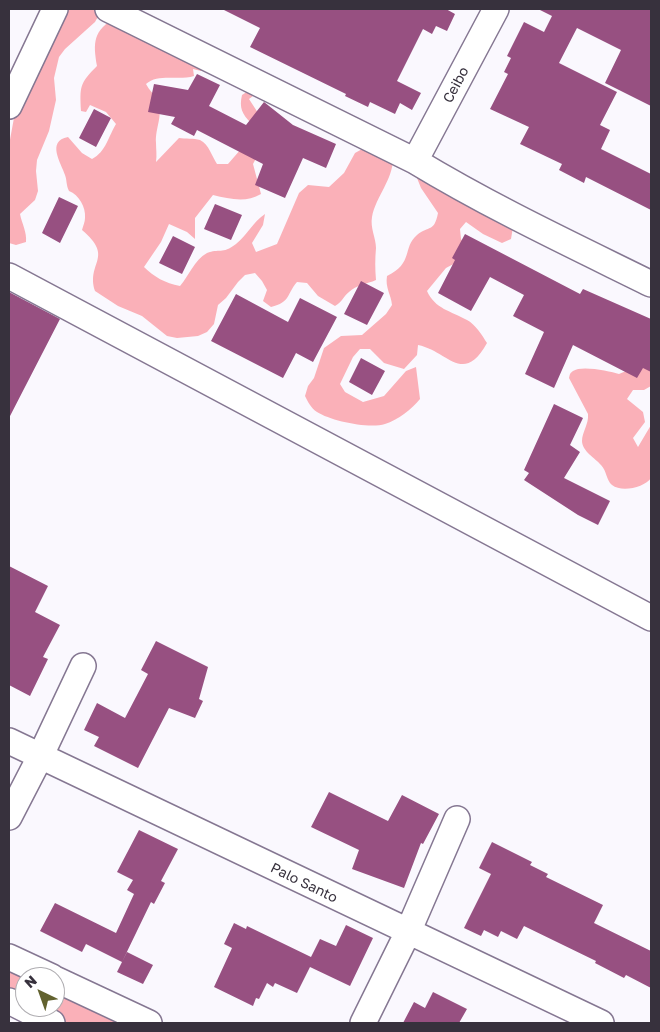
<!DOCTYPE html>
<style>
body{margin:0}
#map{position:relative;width:660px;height:1032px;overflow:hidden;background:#faf8fe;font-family:"Golos Text",sans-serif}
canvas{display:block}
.frame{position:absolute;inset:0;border:10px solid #37313d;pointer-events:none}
.north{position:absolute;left:15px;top:967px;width:50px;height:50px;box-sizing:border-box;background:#fff;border:1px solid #afadb1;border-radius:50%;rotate:318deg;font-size:14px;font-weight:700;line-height:20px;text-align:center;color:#37313d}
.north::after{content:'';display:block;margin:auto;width:18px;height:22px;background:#62622f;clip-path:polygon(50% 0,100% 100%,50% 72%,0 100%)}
</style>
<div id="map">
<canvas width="660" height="1032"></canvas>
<div class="frame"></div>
<div class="north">N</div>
</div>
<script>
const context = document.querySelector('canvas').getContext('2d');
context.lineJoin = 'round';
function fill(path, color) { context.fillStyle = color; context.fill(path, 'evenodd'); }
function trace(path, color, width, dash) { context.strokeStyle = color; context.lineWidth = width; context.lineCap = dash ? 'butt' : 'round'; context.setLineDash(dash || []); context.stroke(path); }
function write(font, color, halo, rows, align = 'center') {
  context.font = font + ' "Golos Text",sans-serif'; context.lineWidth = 5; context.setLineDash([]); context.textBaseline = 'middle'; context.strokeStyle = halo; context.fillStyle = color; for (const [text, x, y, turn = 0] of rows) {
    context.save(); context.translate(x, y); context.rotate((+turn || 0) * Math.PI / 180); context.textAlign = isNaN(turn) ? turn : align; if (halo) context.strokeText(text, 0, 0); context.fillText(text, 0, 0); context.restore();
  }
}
const green = new Path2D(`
 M66,9h32l2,4 -5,9 -30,27 -6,8 -5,21 2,22 -7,31 -12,29 -1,11 2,20 -3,9 -15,14c2,10 7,18 6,28l-10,3 -7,-2v-98l7,-38z
 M116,17l89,50 -4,4 -8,-2 1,7c-15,5 -36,-3 -48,8 3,6 8,10 11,16 7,16 -2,27 -1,43 0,6 1,12 0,19l23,-24c6,1 15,0 21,2 9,4 12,17 17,24h11l13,-15 10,-26c-9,-9 -12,-15 -9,-28l9,-6 6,4 -8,6 11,17 2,31 -9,17 8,30c-15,9 -31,5 -48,1l-18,23v21l-8,-7 -18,-8 -8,18 -17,25c10,10 21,16 36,19 9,-10 14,-26 27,-33 12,-5 15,2 29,-9 11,-9 17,-22 29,-30l-2,11 -11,18 4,9 21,-8 22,-51 9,-8 21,2 15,-14 11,-20 9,-5 29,10c0,22 -17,38 -21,59 -2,11 4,21 4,31 -1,11 -1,21 0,32 -9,4 -20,5 -27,12 -6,5 -6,9 -14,14l-17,-10 -11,-13 -10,-1c-11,13 -6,20 -26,25l-8,-6 4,-11 -5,-9 -7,-8 -10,2 -7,7 -12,16 -8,7 -4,19 -7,8 -9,4 -21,2 -10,-2 -25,-20 -24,-10 -23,-15c-9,-29 20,-33 -13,-61 1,-4 3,-8 3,-12 1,-11 -6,-23 -16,-27 -3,-6 -2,-11 -4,-16 -4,-12 -19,-34 3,-38l14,16 10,6c14,-7 17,-24 24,-35l-10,-12 -16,-7 -4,7 -5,-1c-1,-24 -2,-27 16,-45 -4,-24 -4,-35 19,-49z
 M413,168l101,53 -3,18 -9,4 -19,-9 -17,-12 -6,7 1,10 5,9 -3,11 -17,9 -19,23c8,18 24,20 40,29 8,4 15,15 20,23 -24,43 -39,8 -69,2l-1,10 -13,14 -20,-6 -14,-14h-10l-7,8 -13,27 5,8 18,10 21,-6 22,-25 10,-4 4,32c-8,10 -22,21 -35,25 -16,5 -54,-3 -68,-12 -6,-4 -9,-10 -12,-16l3,-10 6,-8 10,-30 17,-12 21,-1 24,-21 6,-9c-1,-11 -7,-17 -5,-29 27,-13 15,-28 30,-41 12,-10 17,-2 21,-22l-17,-25z
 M647,362l4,4v20l-7,4h-11l-6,9 16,13 2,10 -12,16 5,9 13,-22v53c-6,9 -29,15 -39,7 -6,-5 -5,-14 -11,-20 -6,-7 -19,-14 -19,-24 0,-9 7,-17 6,-27l-19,-36c1,-4 1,-5 4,-7 8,-6 37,0 46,3z
 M9,969l16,8v26l-16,-8z
 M55,991l67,32h-57l-33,-16h23z`);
const building = new Path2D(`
 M222,9h224l9,5 -8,17 -11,-5 -4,8 -9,-5 -26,52 24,12 -9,17 -12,-7 -5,11 -25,-12 -2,5 -23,-11 1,-2 -96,-47 10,-19z
 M538,9h113v97l-46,-23 16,-33 -44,-22 -18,35 58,29 -17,33 10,5 -9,19 50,25v36l-65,-33 -2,6 -25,-13 3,-6 -42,-20 9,-17 -39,-18 18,-35 -4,-2 7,-14 -4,-2 17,-34 20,10 8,-16z
 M197,74l23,11 -11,21 37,19 18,-23 29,23 43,19 -10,24 -23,-10 -18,40 -30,-13 8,-21 -66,-34 -3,6 -23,-12 4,-7 -27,-5 6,-28 34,6z
 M94,109l17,9 -15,29 -17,-9z
 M59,197l19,9 -18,37 -18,-10z
 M215,204l27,11 -11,25 -27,-11z
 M465,234l115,60 3,-5 68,30v53l-8,-4 -6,10 -64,-33 -19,43 -29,-14 19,-42 -31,-16 11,-21 -34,-18 -19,34 -33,-18 17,-33 -3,-2z
 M173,236l22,11 -13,27 -23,-11z
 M361,281l23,12 -17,32 -23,-11z
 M9,292l51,27 -51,99z
 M236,294l52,28 12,-24 37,19 -24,45 -17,-9 -13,25 -72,-37z
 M361,358l24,13 -13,24 -23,-13z
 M554,404l29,14 -13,27 10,7 -16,26 46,23 -12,24 -20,-10 -54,-35 5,-7 -5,-3z
 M9,566l39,20 -13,26 25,13 -17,32 5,2 -18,37 -21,-11z
 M156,641l52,26 -9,32 4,2 -8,17 -26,-10 -31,60 -44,-22 5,-9 -15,-7 13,-27 28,15 23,-44 -7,-4z
 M329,792l59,29 14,-26 37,19 -16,30 -2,-1 -17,45 -52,-19 7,-19 -48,-23z
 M139,830l39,19 -17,32 4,2 -11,21 -3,-2 -29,60 -36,-18 -4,8 -42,-21 15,-28 61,30 18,-39 -7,-4 6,-10 -16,-8z
 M492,842l40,20 -2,3 18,9 -2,3 57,28 -9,18 57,28v37l-25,-13 -2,3 -29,-15 1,-2 -72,-35 -7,13 -16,-8 -3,6 -14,-7 -3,6 -17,-8 27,-54 -12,-6z
 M234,923l12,6 1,-3 64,31 9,-18 16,7 10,-21 27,13 -23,48 -40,-19 -13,26 -22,-10 -2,4 -6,-4 -8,16 -3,-1 -3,8 -39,-19 18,-39 -8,-4z
 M127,952l26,13 -10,19 -26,-12z
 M433,992l34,17 -8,14h-56l11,-21 11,6z`);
const minor = new Path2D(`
 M108,9l307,152c76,46 157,84 236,123
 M9,106l46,-97
 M415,161l81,-152
 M9,276l642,342
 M9,741l592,282
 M9,817l31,-60 43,-91
 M9,957l43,20
 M55,979l94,44
 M9,1001l43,22
 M363,1023l45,-91 49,-113`);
const streetNames = [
 ["Ceibo",456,85,-62],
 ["Palo Santo",304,883,26]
];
fill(green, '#fab0b8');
fill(building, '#975081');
trace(minor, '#857792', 28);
trace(minor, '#fff', 25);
write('14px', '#37313d', '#fff', streetNames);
</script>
